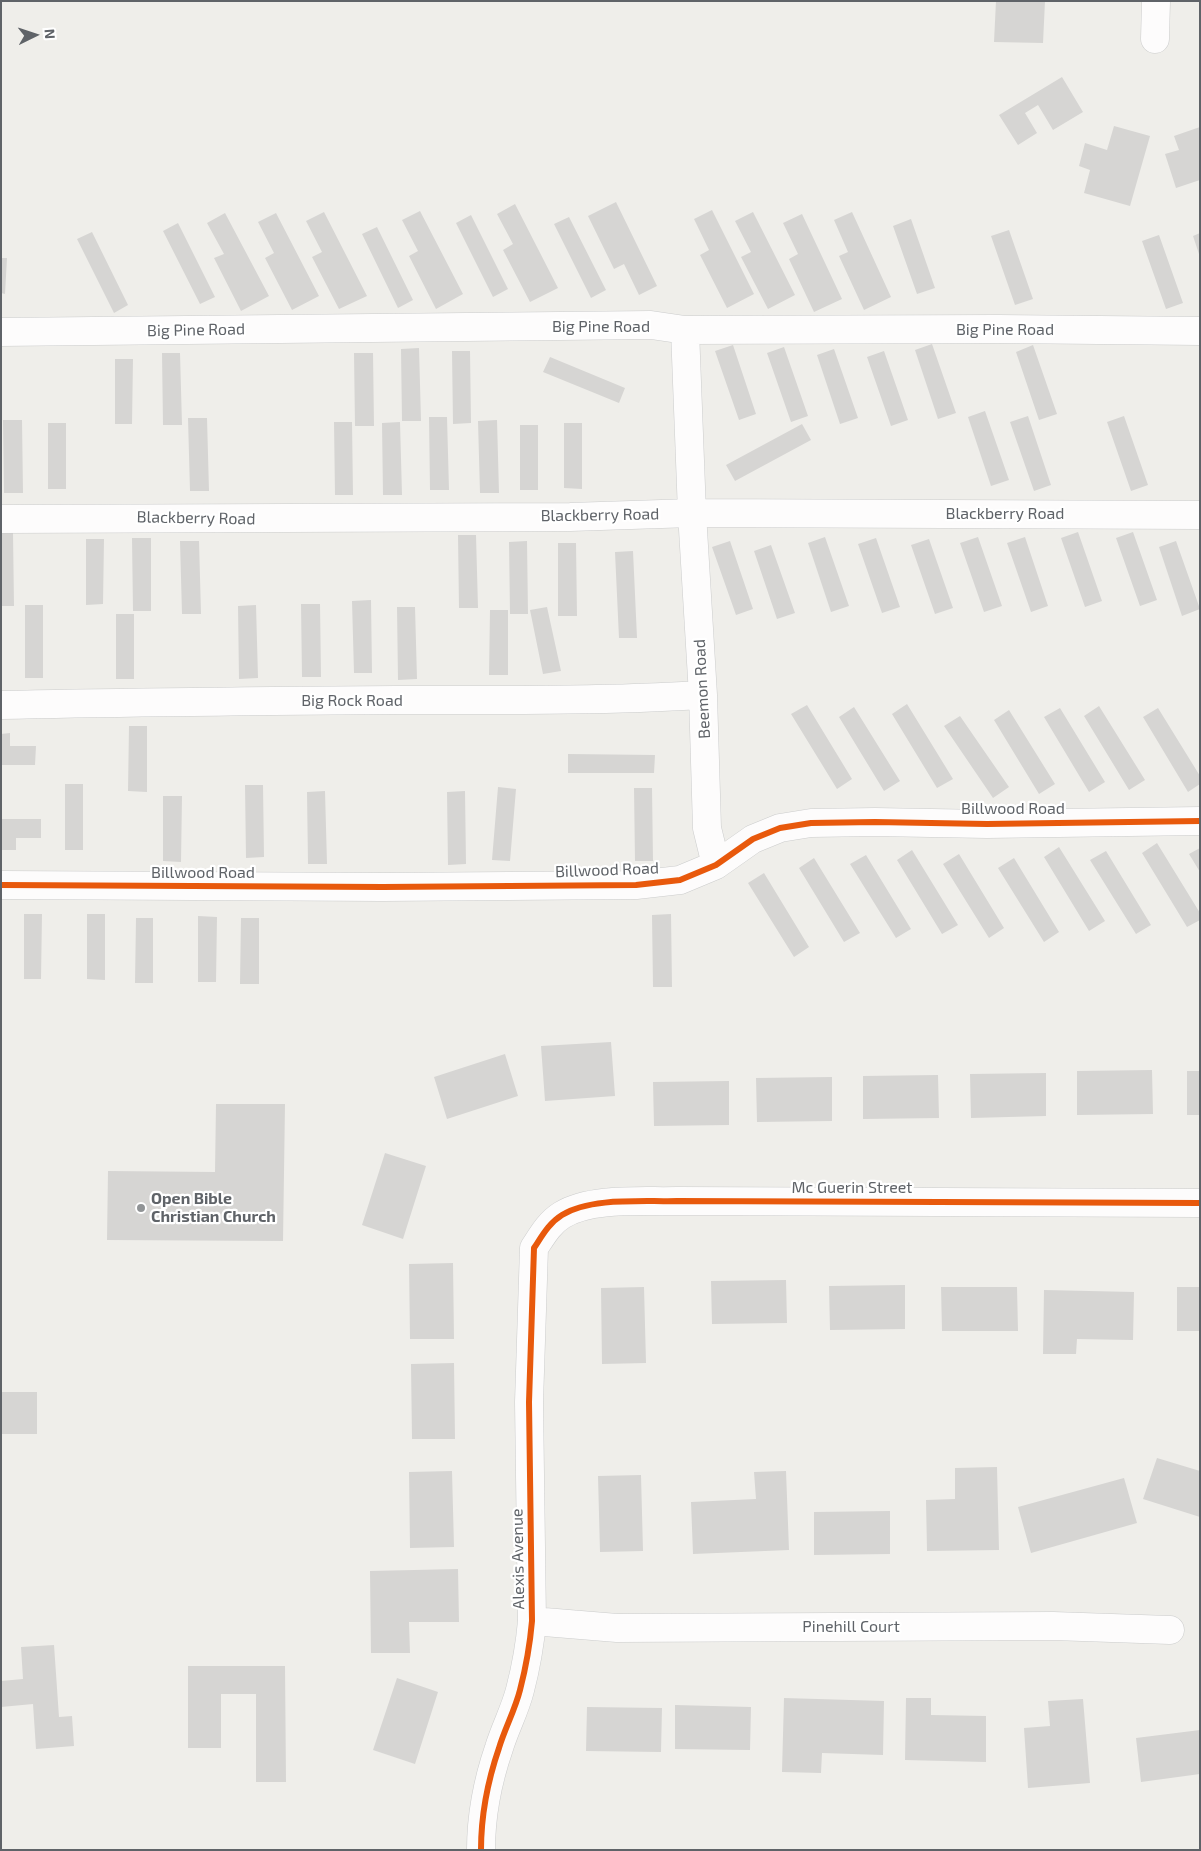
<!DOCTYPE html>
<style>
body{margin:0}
#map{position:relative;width:1201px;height:1851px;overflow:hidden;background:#efeeea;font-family:"Exo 2",sans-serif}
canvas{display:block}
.frame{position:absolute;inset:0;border:2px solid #5f6368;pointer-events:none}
.north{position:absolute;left:10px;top:10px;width:50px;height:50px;-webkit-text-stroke:4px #fff;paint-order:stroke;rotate:86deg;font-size:14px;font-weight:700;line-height:20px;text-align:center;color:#5f6368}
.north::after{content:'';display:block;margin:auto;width:18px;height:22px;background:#5f6368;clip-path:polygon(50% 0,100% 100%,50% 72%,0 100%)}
</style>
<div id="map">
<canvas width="1201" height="1851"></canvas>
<div class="frame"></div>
<div class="north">N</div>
</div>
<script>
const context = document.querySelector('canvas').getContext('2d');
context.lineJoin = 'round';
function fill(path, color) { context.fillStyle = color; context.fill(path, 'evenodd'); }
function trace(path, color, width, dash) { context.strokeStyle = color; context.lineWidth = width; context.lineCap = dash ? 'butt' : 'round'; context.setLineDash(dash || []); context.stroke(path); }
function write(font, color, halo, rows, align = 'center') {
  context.font = font + ' "Exo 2",sans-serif'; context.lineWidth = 4.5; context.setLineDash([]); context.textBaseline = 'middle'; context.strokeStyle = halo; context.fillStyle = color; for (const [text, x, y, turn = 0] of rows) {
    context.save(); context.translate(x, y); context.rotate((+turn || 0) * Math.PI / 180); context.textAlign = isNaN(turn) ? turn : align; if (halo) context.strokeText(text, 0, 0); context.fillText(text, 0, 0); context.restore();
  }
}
const building = new Path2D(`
 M996,1h49l-2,42 -49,-1z
 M1062,77l21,35 -30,18 -15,-25 -13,8 12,20 -19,12 -19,-30z
 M1114,126l36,10 -20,70 -46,-13 6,-23 -11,-4 6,-23 22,7z
 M1200,127v53l-24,8 -11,-34 14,-4 -5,-14z
 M616,202l41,84 -18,9 -15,-31 -10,5 -26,-53z
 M515,204l43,84 -28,14 -27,-52 10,-6 -16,-30z
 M712,210l42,84 -27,14 -27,-53 9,-5 -15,-31z
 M420,211l43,83 -27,15 -27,-53 9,-5 -16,-31z
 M324,212l43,84 -28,13 -27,-52 10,-5 -16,-31z
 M753,212l42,83 -27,14 -27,-52 10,-5 -16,-31z
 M852,212l39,85 -27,13 -25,-54 9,-4 -14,-32z
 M225,213l44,83 -28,15 -27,-53 10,-4 -17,-31z
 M276,213l43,83 -27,14 -27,-52 9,-5 -16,-31z
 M802,214l40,85 -28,13 -25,-53 9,-5 -15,-31z
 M471,215l37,74 -15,8 -37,-74z
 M569,217l37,73 -15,8 -37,-74z
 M911,219l24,69 -18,6 -24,-68z
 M178,223l37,74 -15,7 -37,-73z
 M377,227l36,73 -15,8 -36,-74z
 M1009,230l24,69 -18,6 -24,-69z
 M92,232l36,73 -14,8 -37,-74z
 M1200,233v21h-1l-6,-18z
 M1159,235l24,68 -17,6 -24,-68z
 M1,258h6l-2,36 -4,-1z
 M932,344l24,69 -18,6 -23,-69z
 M733,345l23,69 -17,6 -24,-69z
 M1033,345l24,69 -18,6 -23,-68z
 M784,347l24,69 -17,6 -24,-69z
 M419,348l2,73h-19l-1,-72z
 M834,349l24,69 -18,6 -23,-69z
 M452,351h18l1,72 -18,1z
 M884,351l24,69 -17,6 -24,-69z
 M162,353h18l2,72h-19z
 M354,353h19l1,73h-19z
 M550,357l75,31 -6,15 -76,-31z
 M115,359h18l-1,65h-17z
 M985,411l24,69 -18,6 -23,-69z
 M1028,416l23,69 -17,6 -24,-69z
 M1124,416l24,69 -17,6 -24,-69z
 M429,417h18l2,73h-19z
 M188,418h19l2,73h-19z
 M3,420h19l1,73h-19z
 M497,420l2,73h-19l-2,-72z
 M334,422h18l1,73h-18z
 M400,422l2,73h-19l-1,-72z
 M48,423h18v66h-18z
 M564,423h18v66l-18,-1z
 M802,424l9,16 -76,41 -9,-16z
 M520,425h18v65h-18z
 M1078,532l24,69 -17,6 -24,-69z
 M1133,532l24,68 -17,6 -24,-68z
 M1,533h12l1,73h-13z
 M458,535h18l2,73h-19z
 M825,537l24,69 -18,6 -23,-69z
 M978,537l24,69 -18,6 -24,-69z
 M1025,537l23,69 -17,6 -24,-69z
 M132,538h19v73h-18z
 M876,538l24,69 -18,6 -24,-69z
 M86,539h18l-1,65 -17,1z
 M929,539l24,69 -18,6 -24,-69z
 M180,541h19l2,73h-19z
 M527,541l1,73h-18l-1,-72z
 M730,541l23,68 -17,6 -24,-68z
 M1176,541l24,68 -18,7 -23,-69z
 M558,543h18l1,73h-19z
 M771,545l24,68 -18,6 -23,-68z
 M633,551l4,87h-18l-4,-86z
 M371,600l1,73h-18l-2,-72z
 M301,604h19l1,73h-19z
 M25,605h18v73h-18z
 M256,605l2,73 -19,1 -1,-73z
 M397,607h18l2,72 -19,1z
 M547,607l14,64 -18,3 -13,-64z
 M490,610h18v65h-19z
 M116,614h18v65h-18z
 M907,704l46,75 -16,9 -45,-74z
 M807,705l45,74 -15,10 -46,-75z
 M1099,706l46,74 -16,10 -45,-74z
 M854,707l46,74 -16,10 -45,-74z
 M1060,708l45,74 -16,10 -45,-75z
 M1158,708l42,68v8l-12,8 -45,-75z
 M1009,710l46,74 -16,10 -45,-74z
 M960,716l49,71 -16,11 -49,-72z
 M129,726h18v66l-19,-1z
 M10,733v13h26l-1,19h-34v-31z
 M568,754l87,1 -1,18h-86z
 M65,784h18v66h-18z
 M245,785h18l1,72 -18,1z
 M498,787l18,2 -6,72 -18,-1z
 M634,788h18l1,73h-18z
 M325,791l2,73h-19l-1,-72z
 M465,791l1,73 -18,1 -1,-73z
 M163,796h19l-1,66 -18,-1z
 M1,819h40v19h-25v12h-15z
 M1157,843l43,70v7l-13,7 -45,-74z
 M1059,847l46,74 -16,10 -45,-74z
 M1200,848v24l-11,-18z
 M912,850l46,75 -16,9 -45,-74z
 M1106,851l45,74 -15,9 -46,-74z
 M959,854l45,74 -15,10 -46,-74z
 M866,855l45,74 -15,9 -46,-74z
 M814,858l46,75 -16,9 -45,-74z
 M1014,858l45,74 -15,10 -46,-74z
 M764,873l45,74 -15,10 -46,-74z
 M24,914h18l-1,65h-17z
 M87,914h18v66l-18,-1z
 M671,914l1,73h-19l-1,-72z
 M198,916l19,1 -1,65h-18z
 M136,918h17v65h-18z
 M241,918h18v66h-19z
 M611,1042l4,54 -70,5 -4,-55z
 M505,1054l13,42 -71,23 -13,-42z
 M1152,1070l1,44 -76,1v-44z
 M1187,1071h13v44h-13z
 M1046,1073v43l-75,2 -1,-44z
 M938,1075l1,43 -76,1v-43z
 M832,1077v44l-75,1 -1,-44z
 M729,1081v44l-75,1 -1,-44z
 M216,1104h69l-2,137 -176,-1 1,-69 107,1z
 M385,1153l41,13 -23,73 -41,-14z
 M453,1263l1,76h-44l-1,-75z
 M786,1280l1,43 -75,1 -1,-43z
 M905,1285v44l-75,1 -1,-44z
 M644,1287l2,76 -44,1 -1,-76z
 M941,1287h76l1,44h-76z
 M1177,1287h23v44h-23z
 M1044,1290l90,2 -1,48 -56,-1 -1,15h-33z
 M454,1363l1,76h-43l-1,-75z
 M1,1392h36v42h-36z
 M1157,1458l43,13v46l-57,-18z
 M997,1467l2,83 -72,1 -1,-51 29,-1v-31z
 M452,1471l2,76 -44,1 -1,-76z
 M786,1471l3,79 -96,4 -2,-52 65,-3 -2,-27z
 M641,1475l2,76 -43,1 -2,-76z
 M1124,1478l13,45 -106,30 -13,-46z
 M890,1511v43l-76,1v-43z
 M458,1569l1,53h-50l1,31h-39l-1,-82z
 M54,1645l5,72 13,-1 2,30 -38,3 -3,-45 -32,3v-26l22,-2 -2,-32z
 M188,1666h97l1,116h-30v-88h-35v54h-33z
 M397,1678l41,14 -23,72 -42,-14z
 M784,1698l100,3 -1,54 -61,-2 -1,20 -39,-1z
 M906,1698h25v17l55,1v46l-81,-2z
 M1083,1699l7,84 -62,5 -4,-60 26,-2 -2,-25z
 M675,1705l76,2 -1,43 -75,-1z
 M587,1707l75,1 -1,44 -75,-1z
 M1200,1730v44l-59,8 -5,-44z`);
const minor = new Path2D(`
 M1155,39l1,-38
 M685,330l7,183 11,182 4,133 9,37
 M1,332l650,-7 34,5 313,-1 202,2
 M1,519l569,-2 122,-4 508,2
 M1,705c132,-3 264,-4 396,-5 102,0 204,1 306,-5
 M1,885l382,2 253,-2 44,-5 36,-15 37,-26 27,-11 31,-5 64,-1 112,2 213,-3
 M532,1621l85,7 436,-2 117,4
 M481,1850c0,-35 7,-70 18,-102 6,-20 16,-38 21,-58 6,-23 10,-46 12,-69l-3,-219 5,-154c8,-12 15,-25 28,-33 29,-18 81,-13 115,-14l523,2`);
const cycleway = new Path2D(`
 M1,885l382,2 253,-2 44,-5 36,-15 37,-26 27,-11 31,-5 64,-1 112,2 213,-3
 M481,1850c0,-35 7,-70 18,-102 6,-20 16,-38 21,-58 6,-23 10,-46 12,-69l-3,-219 5,-154c8,-12 15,-25 28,-33 29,-18 81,-13 115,-14l523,2`);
const markers = [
 [141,1208,5,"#919496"]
];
const streetNames = [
 ["Big Pine Road",601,327],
 ["Big Pine Road",196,330,-1],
 ["Big Pine Road",1005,330],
 ["Blackberry Road",1005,514],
 ["Blackberry Road",600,515,-1],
 ["Blackberry Road",196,518,1],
 ["Beemon Road",702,689,-93],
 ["Big Rock Road",352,701],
 ["Billwood Road",1013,809],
 ["Billwood Road",607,870,-2],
 ["Billwood Road",203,873],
 ["Mc Guerin Street",852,1188],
 ["Alexis Avenue",518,1559,-91],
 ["Pinehill Court",851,1627]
];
const poiNames = [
 ["Open Bible",151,1199],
 ["Christian Church",151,1217]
];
fill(building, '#d6d5d3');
trace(minor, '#cbcccc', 29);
trace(minor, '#fdfcfc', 28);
trace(cycleway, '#e8590c', 6);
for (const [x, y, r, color] of markers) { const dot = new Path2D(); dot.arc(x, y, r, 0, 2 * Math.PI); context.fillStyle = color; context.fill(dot); trace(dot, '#fff', 2); }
write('16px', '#5f6368', '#fff', streetNames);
write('bold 16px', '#5f6368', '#fff', poiNames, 'left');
</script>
